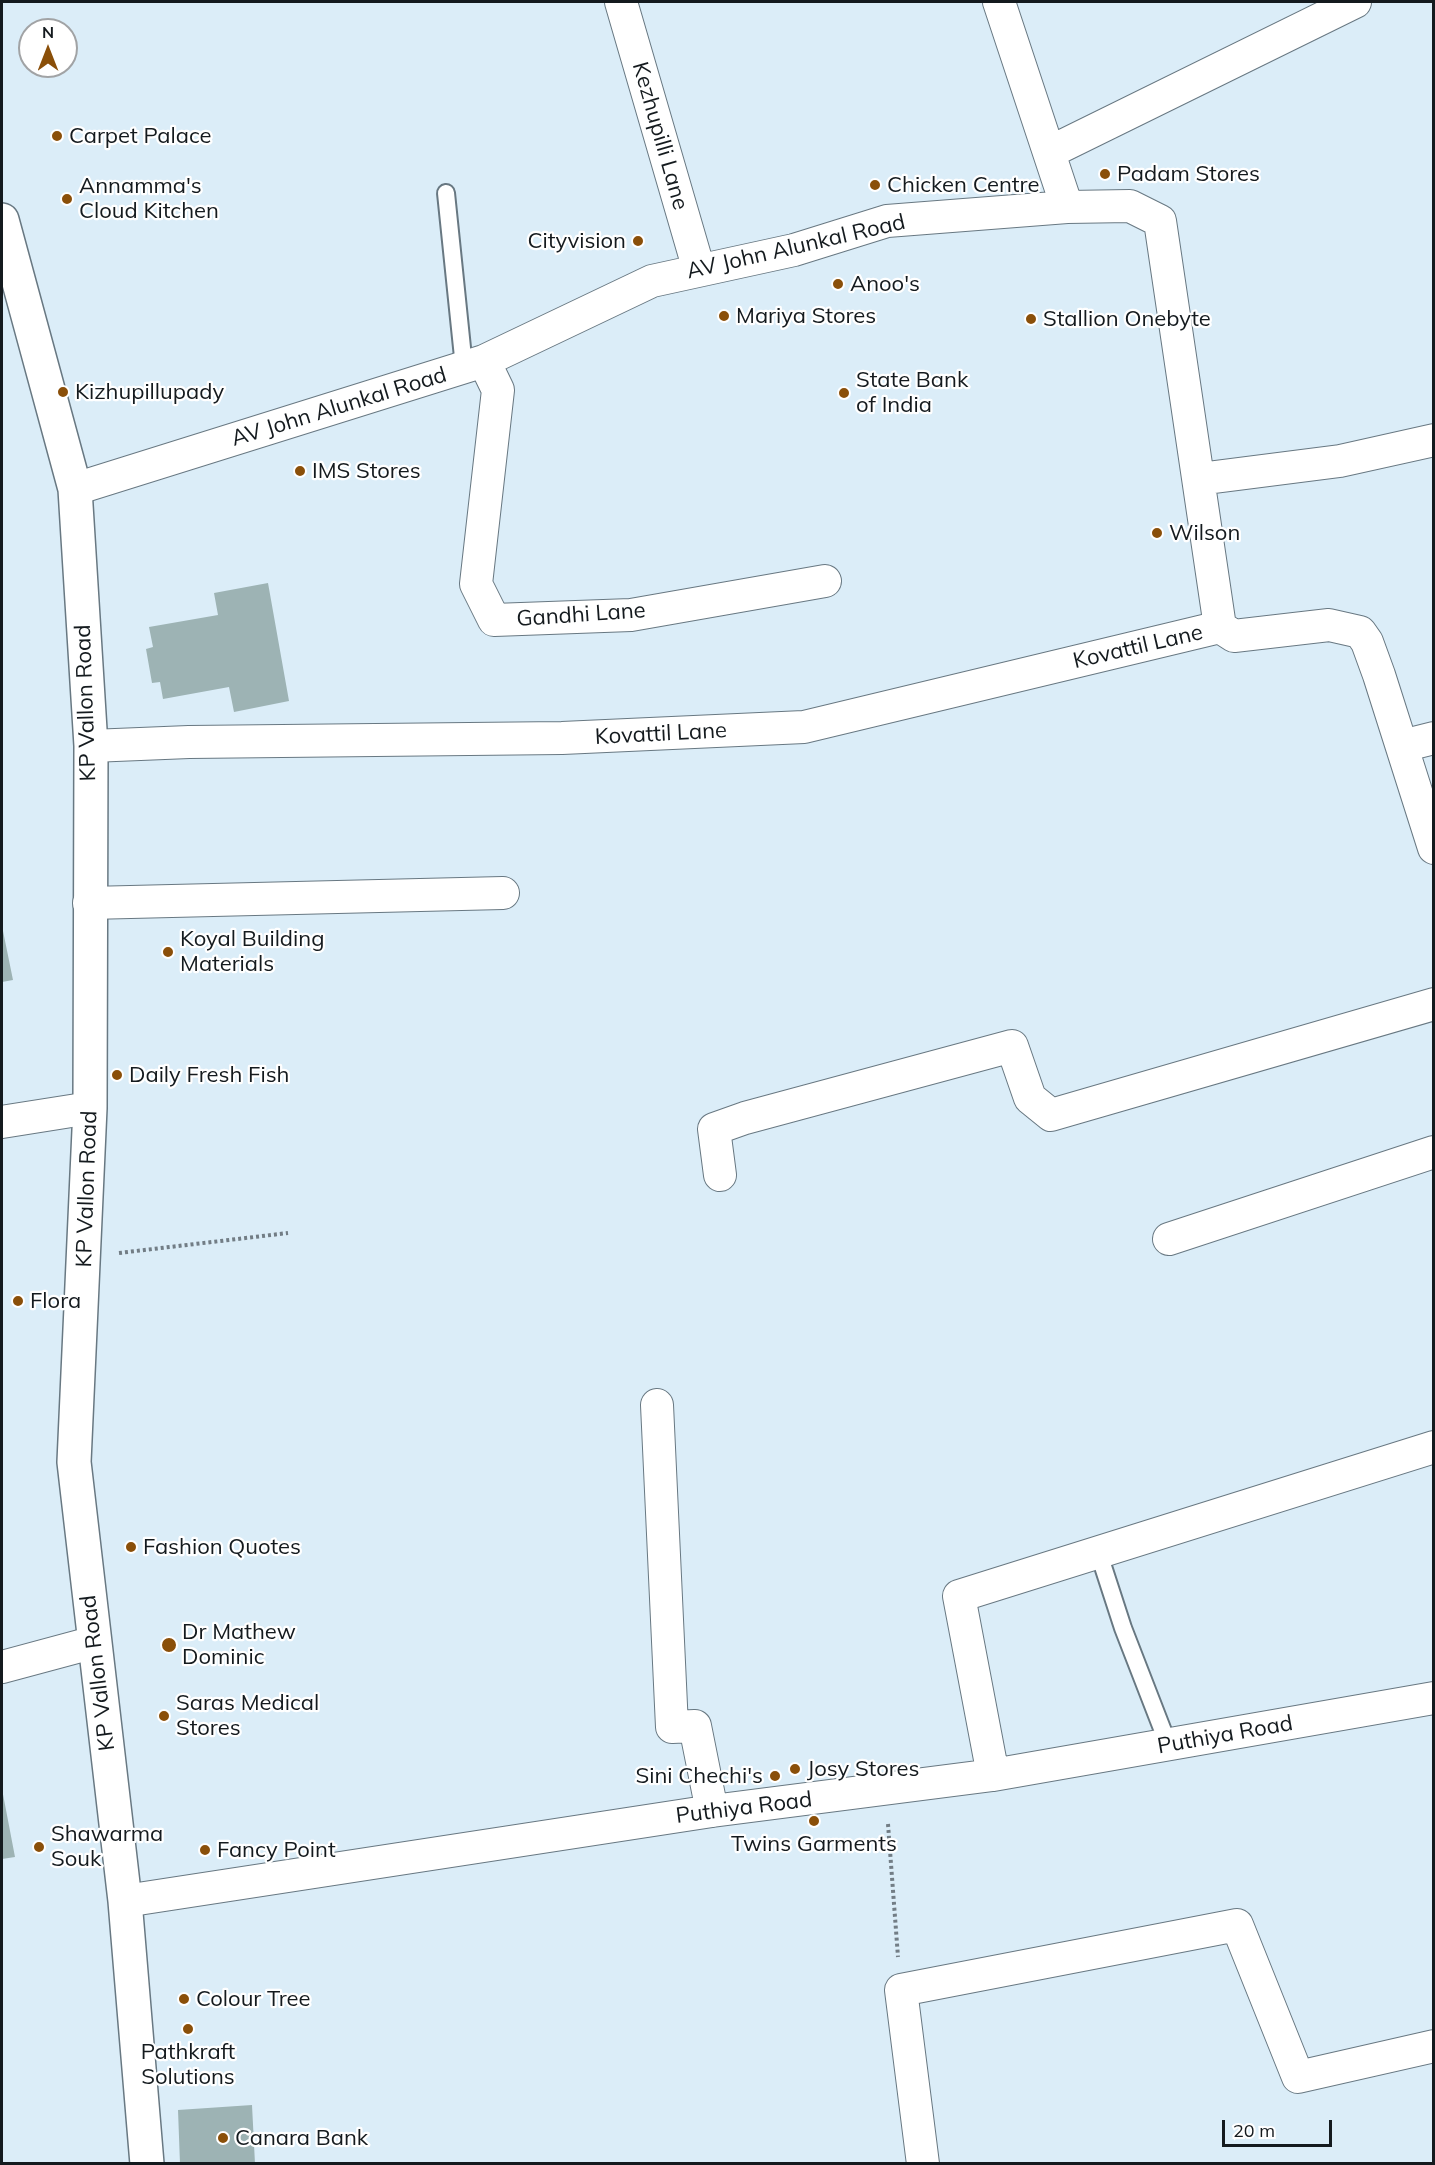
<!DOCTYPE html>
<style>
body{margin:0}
#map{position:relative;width:1435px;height:2165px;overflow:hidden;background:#dbedf8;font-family:Mulish,sans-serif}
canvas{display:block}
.frame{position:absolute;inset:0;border:3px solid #141a1e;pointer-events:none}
.north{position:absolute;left:18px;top:18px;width:60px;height:60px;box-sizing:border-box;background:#fff;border:2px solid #a1a3a5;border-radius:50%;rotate:0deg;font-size:16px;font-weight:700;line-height:24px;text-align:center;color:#141a1e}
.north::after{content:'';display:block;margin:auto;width:21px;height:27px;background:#8a4f09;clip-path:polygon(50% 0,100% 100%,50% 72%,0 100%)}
.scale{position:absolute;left:1222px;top:2120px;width:110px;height:27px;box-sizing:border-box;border:3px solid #141a1e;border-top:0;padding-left:8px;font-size:18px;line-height:21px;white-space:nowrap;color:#141a1e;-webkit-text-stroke:4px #fff;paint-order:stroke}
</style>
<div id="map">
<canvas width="1435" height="2165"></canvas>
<div class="frame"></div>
<div class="north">N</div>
<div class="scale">20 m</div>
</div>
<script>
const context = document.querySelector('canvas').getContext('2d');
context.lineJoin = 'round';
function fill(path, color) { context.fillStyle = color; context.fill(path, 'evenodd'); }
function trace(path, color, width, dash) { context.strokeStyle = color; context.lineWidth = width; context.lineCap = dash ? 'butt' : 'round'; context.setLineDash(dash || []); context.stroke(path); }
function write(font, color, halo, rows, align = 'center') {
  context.font = font + ' Mulish,sans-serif'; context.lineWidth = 4.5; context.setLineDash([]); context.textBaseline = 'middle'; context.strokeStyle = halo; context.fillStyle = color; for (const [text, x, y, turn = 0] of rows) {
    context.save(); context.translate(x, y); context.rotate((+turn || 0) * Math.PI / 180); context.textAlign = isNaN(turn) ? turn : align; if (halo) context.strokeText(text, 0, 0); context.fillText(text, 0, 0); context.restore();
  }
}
const building = new Path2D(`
 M268,583l21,118 -55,11 -5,-25 -66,12 -3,-17 -8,1 -6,-34 7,-2 -4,-20 69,-12 -4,-22z
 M2,926l11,54 -11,2z
 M2,1789l13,68 -13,2z
 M252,2105l3,59h-75l-2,-54z`);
const path = new Path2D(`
 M119,1253l169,-20
 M888,1824l10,133`);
const service = new Path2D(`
 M446,193l18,174
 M1098,1551l25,77 45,116`);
const minor = new Path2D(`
 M621,2l78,268
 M999,2l68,205
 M1050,152l305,-150
 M484,361l14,29 -22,194 18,36 137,-5 194,-34
 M1199,479l141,-18 94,-21
 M75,489l409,-128 168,-80 142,-31 93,-29 180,-14 63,-1 30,15 60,406 14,9 95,-11 31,7 7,10 12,33 55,173
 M91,746l98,-4 373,-4 242,-11 416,-100
 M1402,746l32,-8
 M89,903l414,-10
 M2,1122l88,-14
 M720,1175l-6,-46 31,-11 267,-72 18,52 21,17 383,-111
 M1169,1239l265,-87
 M657,1405l15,322 23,-1 17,85
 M2,1667l93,-25
 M993,1775l-34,-179 475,-149
 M125,1901l587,-90 281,-36 441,-77
 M923,2164l-22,-174 336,-65 61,152 136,-31`);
const tertiary = new Path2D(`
 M2,220l73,269 16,257 -1,362 -16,354 51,439 22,263`);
const markers = [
 [57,136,6,"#8a4f09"],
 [1105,174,6,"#8a4f09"],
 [875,185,6,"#8a4f09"],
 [67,199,6,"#8a4f09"],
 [638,241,6,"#8a4f09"],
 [838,284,6,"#8a4f09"],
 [724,316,6,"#8a4f09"],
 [1031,319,6,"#8a4f09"],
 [63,392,6,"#8a4f09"],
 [844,393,6,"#8a4f09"],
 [300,471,6,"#8a4f09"],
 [1157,533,6,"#8a4f09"],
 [168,952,6,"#8a4f09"],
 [117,1075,6,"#8a4f09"],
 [18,1301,6,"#8a4f09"],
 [131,1547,6,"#8a4f09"],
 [169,1645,8,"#8a4f09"],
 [164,1716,6,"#8a4f09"],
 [795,1769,6,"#8a4f09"],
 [775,1776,6,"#8a4f09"],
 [814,1821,6,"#8a4f09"],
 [39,1847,6,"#8a4f09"],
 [205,1850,6,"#8a4f09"],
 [184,1999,6,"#8a4f09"],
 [188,2029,6,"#8a4f09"],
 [223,2138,6,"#8a4f09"]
];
const poiNames = [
 ["Carpet Palace",69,136],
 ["Padam Stores",1117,174],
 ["Chicken Centre",887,185],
 ["Annamma's",79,186],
 ["Cloud Kitchen",79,211],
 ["Cityvision",626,241,"right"],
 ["Anoo's",850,284],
 ["Mariya Stores",736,316],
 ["Stallion Onebyte",1043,319],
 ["State Bank",856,380],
 ["of India",856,405],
 ["Kizhupillupady",75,392],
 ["IMS Stores",312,471],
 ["Wilson",1169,533],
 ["Koyal Building",180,939],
 ["Materials",180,964],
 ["Daily Fresh Fish",129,1075],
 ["Flora",30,1301],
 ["Fashion Quotes",143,1547],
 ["Dr Mathew",182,1632],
 ["Dominic",182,1657],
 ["Saras Medical",176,1703],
 ["Stores",176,1728],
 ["Josy Stores",807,1769],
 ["Sini Chechi's",763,1776,"right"],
 ["Shawarma",51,1834],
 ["Souk",51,1859],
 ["Twins Garments",814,1844,"center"],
 ["Fancy Point",217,1850],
 ["Colour Tree",196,1999],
 ["Pathkraft",188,2052,"center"],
 ["Solutions",188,2077,"center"],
 ["Canara Bank",235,2138]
];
const streetNames = [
 ["Kezhupilli Lane",660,136,74],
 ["AV John Alunkal Road",796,247,-13],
 ["AV John Alunkal Road",339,407,-17],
 ["Gandhi Lane",581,615,-4],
 ["Kovattil Lane",1138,647,-13],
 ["KP Vallon Road",86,703,-92],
 ["Kovattil Lane",661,734,-3],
 ["KP Vallon Road",87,1189,-88],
 ["KP Vallon Road",98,1673,-97],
 ["Puthiya Road",1225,1735,-10],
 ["Puthiya Road",744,1808,-7]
];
fill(building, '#9db3b4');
trace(service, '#687882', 20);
trace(minor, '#687882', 34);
trace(tertiary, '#687882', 36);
trace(path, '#727d85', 4, [3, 3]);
trace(service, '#fff', 16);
trace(minor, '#fff', 32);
trace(tertiary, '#fff', 33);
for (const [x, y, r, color] of markers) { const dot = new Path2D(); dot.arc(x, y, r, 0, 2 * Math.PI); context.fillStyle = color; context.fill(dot); trace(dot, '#fff', 2); }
write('22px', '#141a1e', '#fff', poiNames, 'left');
write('22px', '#141a1e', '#fff', streetNames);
</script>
